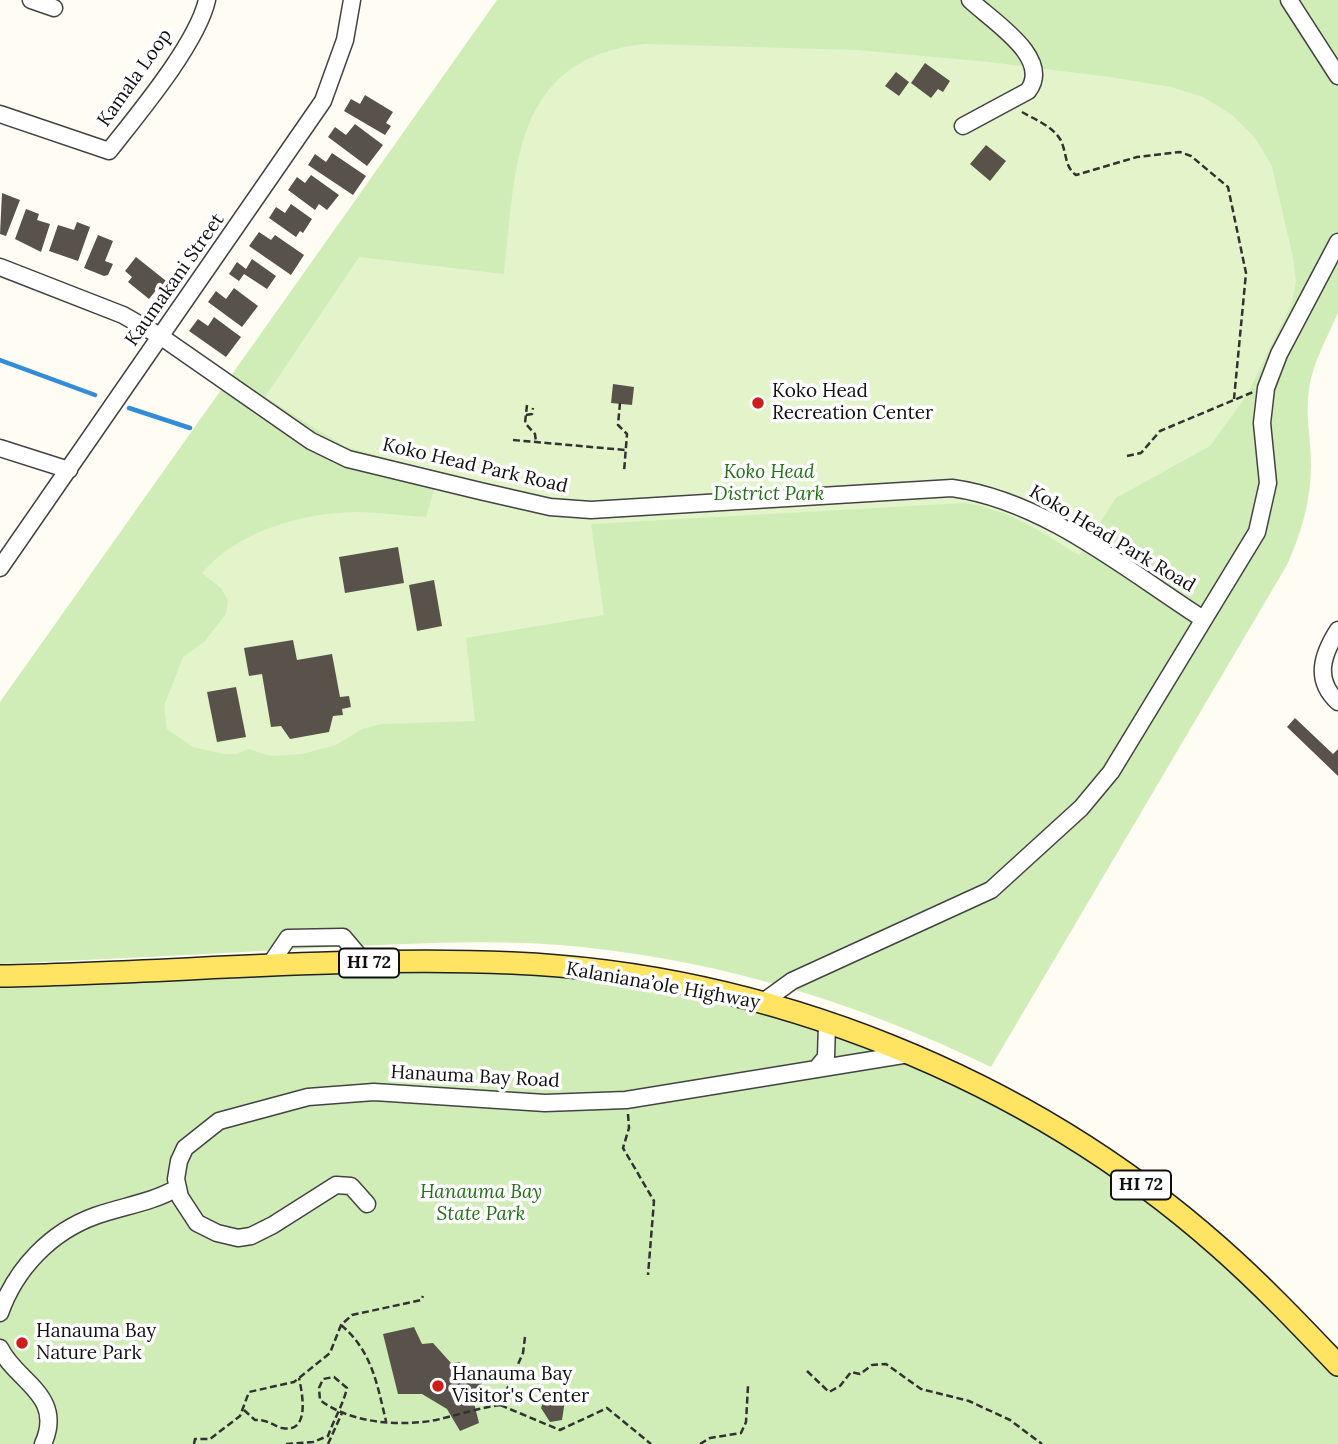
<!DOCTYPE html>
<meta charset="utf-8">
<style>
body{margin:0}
canvas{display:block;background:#fffdf3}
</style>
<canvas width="1338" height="1444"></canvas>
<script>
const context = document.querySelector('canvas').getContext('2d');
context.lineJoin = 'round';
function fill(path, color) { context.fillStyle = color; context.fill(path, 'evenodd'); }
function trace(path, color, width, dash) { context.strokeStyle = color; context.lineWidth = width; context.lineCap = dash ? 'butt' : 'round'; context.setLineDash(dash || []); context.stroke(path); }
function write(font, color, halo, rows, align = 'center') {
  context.font = font + ' Lora,serif'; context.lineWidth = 7; context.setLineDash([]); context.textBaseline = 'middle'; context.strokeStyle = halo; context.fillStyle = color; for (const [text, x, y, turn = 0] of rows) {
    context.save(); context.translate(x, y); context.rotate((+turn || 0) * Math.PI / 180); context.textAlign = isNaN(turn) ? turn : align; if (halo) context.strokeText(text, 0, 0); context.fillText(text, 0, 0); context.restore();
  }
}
const green = new Path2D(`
 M497,0h841v313c-11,25 -25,49 -29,76 -4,26 2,51 2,76 0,36 -10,69 -24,100l-296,502c-130,-63 -265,-105 -409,-120 -88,-9 -176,-3 -265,1 -105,6 -211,11 -317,16v-262z
 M512,963l184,24 213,67 237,135 192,176v79h-1338v-468z`);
const pitch = new Path2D(`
 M645,44l212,6 132,12 121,15 61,10 32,10 29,18 23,23 17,28 21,92 3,24 -5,23 -44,90 -37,51 -94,52 -37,57c-37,-23 -71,-46 -115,-52l-373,21 13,91 -138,23 9,83 -94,3 -19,5 -26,16 -34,9 -31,2 -22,-7 -13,5h-13l-30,-7 -26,-18 -3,-23 19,-49 21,-15 22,-28 2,-13 -6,-12 -20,-16c36,-42 99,-60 153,-61 24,0 47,4 71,5l13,-44 -95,-27 -79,-49 94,-140 145,17c12,-105 7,-216 141,-230z`);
const stream = new Path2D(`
 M0,360l95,35
 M129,408l61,20`);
const building = new Path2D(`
 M925,63l25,18 -7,11 -5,-3 -7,9 -20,-15z
 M896,72l13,10 -10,14 -14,-10z
 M365,95l28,17 -7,11 5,3 -6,9 -41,-24 7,-12 9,5z
 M355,124l28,21 -16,21 -39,-29 7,-10 11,8z
 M986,145l20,16 -16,20 -20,-17z
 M332,153l34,23 -13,19 -45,-30 7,-11 11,8z
 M311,175l28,20 -12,15 -8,-6 -4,6 -27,-20 9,-13 8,6z
 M2,193l18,7 -14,36 -6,-2z
 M291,204l21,15 -9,14 -3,-2 -4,6 -27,-19 7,-11 9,6z
 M26,209l13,5 -2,6 13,4 -9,28 -26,-13z
 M77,222l13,5 -12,34 -29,-10 9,-26 16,5z
 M259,232l12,8 4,-5 29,20 -13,20 -42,-29z
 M98,235l15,6 -8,20 8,3 -5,11 -4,1 -20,-8z
 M136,257l34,27 -7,9 -5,-5 -9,11 -21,-17 4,-5 -7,-6z
 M252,259l24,17 -9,13 -23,-15 -5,7 -10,-7 8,-12 9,7z
 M234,288l24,18 -16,21 -34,-25 8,-11 10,8z
 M214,317l27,20 -15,20 -37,-26 9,-12 10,7z
 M613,384l21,3 -2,18 -21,-2z
 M398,547l6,36 -59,10 -6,-36z
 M434,580l8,46 -25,5 -8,-46z
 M293,640l4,20 35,-6 8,43 9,-1 2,11 -9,2 1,6 -10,1 -4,16 -39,7 -9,-13 -10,1 -9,-53 -13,2 -5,-28z
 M236,687l10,50 -29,5 -10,-50z
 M1295,718l38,36 5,-5v27l-51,-49z
 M414,1327l8,17 11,-1 18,20 8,-1 26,16 -12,21 6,24 -19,8 -13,-22 -25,-15h-24l-15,-60z
 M553,1394l12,6 -3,20 -12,2 -9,-14 4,-11z`);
const path = new Path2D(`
 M1022,112c12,7 30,14 38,27 7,12 4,28 16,36l61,-18 43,-5 11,4 37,31 18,86 -12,126
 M620,403l-2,22 9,9 -3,38
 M527,405l-2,18 10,11 1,8
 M526,415l6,-1 1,-6
 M513,440l112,10
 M1127,456l14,-3 19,-22 93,-39
 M628,1114l1,14 -6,20 31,53 -6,74
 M341,1325c31,26 36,59 45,96
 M525,1337l-2,16 -23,52 60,25 47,-22 44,36
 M807,1371l22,21 11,-6 11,-14 9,2 12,-9 14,-1 35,25 48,12 41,19 32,24
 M244,1410l11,10c15,0 16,5 27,8 29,6 20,-36 17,-50
 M194,1444l1,-5h15l30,-23 9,-24 45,-10 36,-29 11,-28 11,-10 69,-15 2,-4
 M286,1444l27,-2 15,-6c6,-17 15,-31 19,-48l-13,-11 -11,2 -4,9 1,12c30,23 79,27 116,20 22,-5 42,-12 64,-15
 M328,1444l14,-31
 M700,1444l10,-6 31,-5 5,-11 2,-36`);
const minor = new Path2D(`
 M31,0l23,8
 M1289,0l49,76
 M0,114l109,37c29,-37 88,-107 98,-151
 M963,126l65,-35c25,-33 -36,-70 -58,-91
 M0,267l123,48 37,21 151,105 37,18 132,32 70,16 41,3 361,-22c93,13 173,81 251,131
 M0,448l69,22
 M0,568l323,-467 22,-61 7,-40
 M1338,630c-16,25 -24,50 0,72
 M269,966l19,-28 55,-1 22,26
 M763,1002l29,-21 199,-91 90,-82 30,-36 146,-240 11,-49 -6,-60 4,-35 13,-34 59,-112
 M816,1069l10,-12 1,-33
 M367,1204l-16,-18 -15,-1 -63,40 -22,11 -13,2 -21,-5 -20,-10 -17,-26 -4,-18 3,-18 6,-13 34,-27 89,-24 66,-5 171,11 81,-3 283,-46
 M0,1313c16,-45 51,-81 95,-97 28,-10 56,-13 82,-28
 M0,1348c16,34 65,47 43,96`);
const major = new Path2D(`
 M0,976c170,-3 341,-20 512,-13 256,11 515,114 707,284 42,37 81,78 119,118`);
const markers = [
 [758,403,7,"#cc1f1c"],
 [22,1343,7,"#cc1f1c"],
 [438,1386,7,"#cc1f1c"]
];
const shields = [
 [369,963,60],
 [1141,1185,60]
];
const shieldNames = [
 ["HI 72",369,963],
 ["HI 72",1141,1185]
];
const streetNames = [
 ["Kamala Loop",135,78,-55],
 ["Kaumakani Street",175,280,-55],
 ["Koko Head Park Road",475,466,13],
 ["Koko Head Park Road",1112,539,31],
 ["Kalaniana’ole Highway",663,986,10],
 ["Hanauma Bay Road",475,1077,3]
];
const poiNames = [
 ["Koko Head",772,392],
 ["Recreation Center",772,414],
 ["Hanauma Bay",36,1332],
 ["Nature Park",36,1354],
 ["Hanauma Bay",452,1375],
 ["Visitor's Center",452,1397]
];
const parkNames = [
 ["Koko Head",769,473],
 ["District Park",769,495],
 ["Hanauma Bay",481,1193],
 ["State Park",481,1215]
];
fill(green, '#d0edb8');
fill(pitch, '#e3f4cb');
trace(stream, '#348cd7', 4.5);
fill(building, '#59524b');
trace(minor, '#434343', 19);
trace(major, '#212121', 24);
trace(path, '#323232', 2.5, [7, 3.5]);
trace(minor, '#fff', 16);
trace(major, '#ffe363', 21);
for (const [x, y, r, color] of markers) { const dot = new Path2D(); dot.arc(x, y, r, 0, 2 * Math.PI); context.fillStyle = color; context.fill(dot); trace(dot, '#fff', 2.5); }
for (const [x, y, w] of shields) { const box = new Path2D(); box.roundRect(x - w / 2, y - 14.5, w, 29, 5); context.fillStyle = '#fff'; context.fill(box); trace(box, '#101010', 2); }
write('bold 18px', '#101010', null, shieldNames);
write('19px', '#101010', '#fff', streetNames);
write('19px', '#101010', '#fff', poiNames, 'left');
write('italic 19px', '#266e1a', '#fff', parkNames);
</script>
